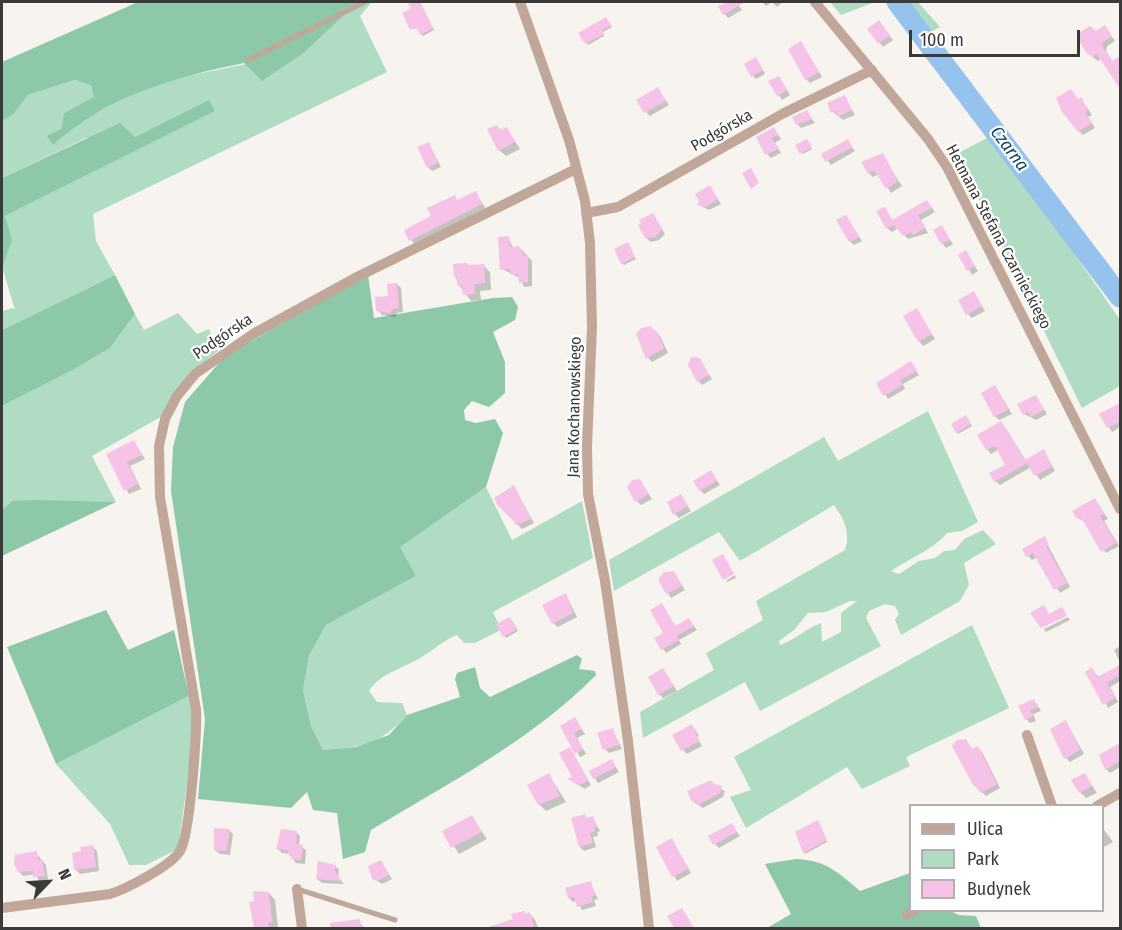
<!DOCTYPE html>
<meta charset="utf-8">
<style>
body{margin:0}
#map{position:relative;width:1122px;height:930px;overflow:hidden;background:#f7f4ef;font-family:"Fira Sans Condensed",sans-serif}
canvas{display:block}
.frame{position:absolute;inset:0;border:3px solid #3b3a38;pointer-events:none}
.legend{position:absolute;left:909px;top:804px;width:195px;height:108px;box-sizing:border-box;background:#fff;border:2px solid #b1b0af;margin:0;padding:8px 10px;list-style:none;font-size:18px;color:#3b3a38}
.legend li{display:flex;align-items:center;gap:12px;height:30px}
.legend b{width:30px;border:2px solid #b1b0af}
.north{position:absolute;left:18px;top:852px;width:60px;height:60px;-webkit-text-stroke:4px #fff;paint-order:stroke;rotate:65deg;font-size:16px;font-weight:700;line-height:24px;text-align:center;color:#3b3a38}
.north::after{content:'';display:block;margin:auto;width:21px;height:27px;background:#3b3a38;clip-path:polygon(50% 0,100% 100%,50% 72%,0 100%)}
.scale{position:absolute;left:909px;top:30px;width:171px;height:27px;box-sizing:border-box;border:3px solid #3b3a38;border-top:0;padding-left:8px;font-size:18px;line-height:21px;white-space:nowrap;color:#3b3a38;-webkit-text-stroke:4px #fff;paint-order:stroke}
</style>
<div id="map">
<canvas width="1122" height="930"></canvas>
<div class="frame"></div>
<ul class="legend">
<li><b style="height:8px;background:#c0a79a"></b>Ulica</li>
<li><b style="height:16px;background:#b0dcc3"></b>Park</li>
<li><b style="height:16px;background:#f7c2e8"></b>Budynek</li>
</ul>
<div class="north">N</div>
<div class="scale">100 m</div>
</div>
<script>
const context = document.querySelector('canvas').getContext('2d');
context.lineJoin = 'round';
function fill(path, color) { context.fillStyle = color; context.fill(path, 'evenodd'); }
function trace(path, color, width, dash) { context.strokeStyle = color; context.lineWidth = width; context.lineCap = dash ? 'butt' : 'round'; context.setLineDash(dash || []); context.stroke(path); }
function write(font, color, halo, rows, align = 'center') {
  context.font = font + ' "Fira Sans Condensed",sans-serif'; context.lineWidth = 4.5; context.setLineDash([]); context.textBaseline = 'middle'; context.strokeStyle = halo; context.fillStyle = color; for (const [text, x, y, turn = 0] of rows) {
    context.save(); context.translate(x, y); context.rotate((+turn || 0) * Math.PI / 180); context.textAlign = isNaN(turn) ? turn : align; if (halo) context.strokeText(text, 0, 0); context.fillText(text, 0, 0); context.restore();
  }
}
const green = new Path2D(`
 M358,2h14l-12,14 27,56 -294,142 3,27 19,34 -113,55v-19l11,-3 2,2 -12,-40 -1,18v-20l9,-28 -6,-24 209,-105 -6,-10 -73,36 -49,1 -84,40v-57l11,-6 15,-20 47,-15 16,4 4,13 -31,16 -3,16 -7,15 23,-21 56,-29 39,-15 133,-27z
 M830,2h45l-34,13z
 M901,2h17l22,25 -15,8z
 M993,135l127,185v66l-38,22 -109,-221 -19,-32z
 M178,313l19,21 12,-5 9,22 -28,22 -19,38 -79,45 24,46 -104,-1 -10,9v-104l71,-36 37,-22 25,-34 9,16z
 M928,411l50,111 -16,9 -15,2c-14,17 -37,25 -56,38l8,3 20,-13 16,-3 9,-7 11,-1 9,-11 19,-9 13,14 -32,19 5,22 -9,16 -59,34 -6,-15 4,-6 -4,-8 -10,-2 -16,7 -3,7 15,28 -121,65 -15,-29 -102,56 -3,-26 74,-42 -8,-17 57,-33 -7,-19 89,-51c6,-17 -1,-31 -11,-45l-94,56 -21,-29 -105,59 -5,-31 215,-123 14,24zM850,601h7l-16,12v19l-19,10 -1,-19c-16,6 -26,17 -41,22l-1,-4 15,-11 14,-17 18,-1z
 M486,487l26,53 70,-39 11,57 -100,54 8,18 -26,13h-11l-7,-8c-13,5 -21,13 -32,20 -19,13 -44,17 -56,36l8,11 25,1 5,12c-27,30 -45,32 -84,35l-12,-24 -8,-36 6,-34 17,-31 90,-49 -17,-29z
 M972,625l37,83 -103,49 4,9 -48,23 -15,-22 -101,61 -16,-31 21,-7 -17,-33z
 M189,696l7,23 -18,130 -32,16h-17l-19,-41 -54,-60z`);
const forest = new Path2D(`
 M138,2h220l-53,50 -43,29 -18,-18c-69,14 -137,33 -191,82l-6,-9 14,-7 3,-16 30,-16 -3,-12 -16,-5 -47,15 -15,20 -11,6v-59z
 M209,100l6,11 -210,105 7,24 -10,28v-90l118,-55 15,14z
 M115,275l20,39 -25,34 -37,22 -71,36v-76z
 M368,275l6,43 119,-20 19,-1 6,10 -3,13 -22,12 12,30v31l-16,14 -17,-6 -8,9 1,10 11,3 19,-4 8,14 -17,54 -86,60 16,29 -90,49 -17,31 -6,34 8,36 12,24 33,-3 33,-12 18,-20 53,-18 -5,-18 2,-6 18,-6 5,21 10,9 87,-42 5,4 -3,10 16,2 1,4c-64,65 -147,108 -225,155l-6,22 -22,7 -6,-46 -24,-3 -6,-18 -16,16 -93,-9 7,-80 -34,-228 2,-44 12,-45 40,-46z
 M38,500l78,2 -114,54v-46l10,-9z
 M106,610l22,40 46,-20 15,66 -133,68 -49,-117z
 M796,859c29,1 42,13 64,32l50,-18v37l40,1 9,4 17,1 5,12h-214l24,-14 -26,-50z`);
const shadow = new Path2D(`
 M417,2h3l14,28 -11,6 -5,-8 -7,1 2,-20 -3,-4z
 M729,2h7l6,8 -14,8 -8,-11z
 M762,2h21l-6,5 -5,-5 -6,4z
 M607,20l5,7 -9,5 1,4 -16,9 -8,-12z
 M883,26l10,14 -10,7 -14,-18z
 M1108,31l7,10 -8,5 -1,5 7,11 7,-4v27l-18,-27 -4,3 -9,-7 7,-22z
 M801,43l21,34 -12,6 -4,-4z
 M759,63l6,11 -9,5 -3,-3z
 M779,77l11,18 -8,5 -12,-18z
 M658,89l11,16 -19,11 -4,-4z
 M844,97l11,18 -12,5 -10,-8 -4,-8z
 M1081,99l11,16 -4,2 7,11 -12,7 -4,-4z
 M807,112l8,11 -14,5 -4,-4z
 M497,126l5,5 5,-2 13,20 -14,7 -7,-6z
 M774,129l7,10 -6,4 6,10 -10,5 -4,-4z
 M847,141l8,10 -24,14 -8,-10z
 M808,142l4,7 -9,5 -2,-1z
 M429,144l12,23 -9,4 -4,-4z
 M882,155l20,31 -11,7 -12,-19 -6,3 -4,-4z
 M710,187l11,17 -12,6 -10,-5z
 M475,192l11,17 -70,36 -5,-5 43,-43 4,4z
 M927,201l8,11 -14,8 7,13 -20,6 -10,-11 -6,4 -5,-4 -3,-20 9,13z
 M653,214l12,20 -6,6 -8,2 -5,-4 -3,-14z
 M846,216l16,25 -8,4 -4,-4z
 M941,227l12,17 -7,4 -4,-5z
 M508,237l5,11 6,-1 13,14v25l-8,1 -4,-9 -18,-9z
 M629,246l7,13 -12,6 -2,-2z
 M965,252l13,19 -6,4 -12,-20z
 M483,265l7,7 1,18 -11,1 1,9 -10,1 -12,-16 -4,-9z
 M397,284l4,4 2,24 -6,1 -2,4 -13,-2 -4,-5z
 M974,293l11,18 -13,7 -4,-4z
 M917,310l18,29 -12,7 -4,-5z
 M651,327l9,9 8,17 -16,9 -4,-4z
 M699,360l13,19 -10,6 -4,-4z
 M911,363l8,12 -16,9 2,5 -17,10 -10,-16z
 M995,386l17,28 -13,6 -4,-4z
 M1036,397l11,17 -11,6 -12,-6z
 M1116,413l4,14 -8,5 -11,-18z
 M967,419l5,7 -14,8 -1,-2z
 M1005,427l21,34 18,-10 11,20 -15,9 -9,-13 -31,18 -5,-4 12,-16 -9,-15 -7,4 -4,-5z
 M134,442l11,17 -15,7 11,23 -12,5 -21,-40z
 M711,472l9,13 -16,9 -4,-4z
 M640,481l12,18 -11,6 -4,-4z
 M514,487l20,36 -12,6 -21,-21 -5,-9z
 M681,496l10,15 -12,7 -4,-4z
 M1095,499l13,20 -4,2 15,25 -13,7 -21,-31 -7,-4z
 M1044,538l26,49 -10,6 -23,-36 -5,3 -4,-4z
 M674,572l11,18 -14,8 -11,-18z
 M735,575l1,3 -9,4 -1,-1z
 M566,595l11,22 -19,10 -5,-4z
 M662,605l14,22 16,-3 5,6 -18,10 2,4 -15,9 -10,-14 10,-6z
 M1068,617l2,3 -24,12 -2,-3z
 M512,620l6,11 -12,7 -2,-2z
 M1120,646v16l-6,-12z
 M1120,667v14l-10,6 8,15 -10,6 -16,-39 7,9z
 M663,670l14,21 -14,7 -4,-4z
 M1034,700l7,11 -8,3 3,7 -6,2 -4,-4z
 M575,719l10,15 -8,4 9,16 -6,3 -18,-31z
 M1066,722l18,32 -14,8 -4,-4z
 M692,725l7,11 -2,1 5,9 -15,8 -4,-4z
 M612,729l10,20 -13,4 -4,-4z
 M965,740l8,10 5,-2 4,4 18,36 -14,8 -12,-11 -20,-38z
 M570,748l21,37 -6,4 -15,-9 4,-2z
 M1119,752l1,15 -10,6 -4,-4z
 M612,761l7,11 -21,11 -7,-11z
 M1084,774l13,19 -11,5 -6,-6z
 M549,775l17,27 -20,9 -7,-7z
 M715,786l10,5 -2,6 -20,11 -9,-6 -5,-10z
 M584,816l4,3 5,-1 7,13 -3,1 1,4 -5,1 3,10 -12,4 -4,-4z
 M472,817l15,22 -28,15 -15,-23z
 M818,822l9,20 -22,12 -1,-2z
 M732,825l8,11 -21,12 -4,-4z
 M1102,827l11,15 -11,6z
 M215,829l14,1 4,4 -3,21 -10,-1 -5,-4z
 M296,832l4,4 -1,10 7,4 -1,14 -9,-1 -7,-9 -7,-1 -4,-4z
 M672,840l19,33 -14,8 -19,-34z
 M93,847l4,4 2,20 -19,3 -4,-4z
 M36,853l10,12 2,15 -9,1 -4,-7 -12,2 -4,-4z
 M381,862l11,17 -10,5 -9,-6z
 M335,866l4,4 -1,8 6,6 -22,-1 -5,-4z
 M590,883l8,16 -4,1 2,6 -14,4 -5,-9 -4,1 -4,-4z
 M269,893l6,7 3,28h-23l-5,-25z
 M530,914l5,6 3,8h-52z
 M359,921l5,7h-16l-1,-6z`);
const river = new Path2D(`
 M897,2l223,295`);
const building = new Path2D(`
 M414,2h6l13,26 -13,7 -4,-8 -6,3 -8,-17 9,-5 -3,-4z
 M727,2h18l-22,13 -5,-9z
 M606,17l5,8 -9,5 2,4 -19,10 -7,-11z
 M879,20l11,16 -12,8 -11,-15z
 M1105,25l7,11 -9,6 -1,4 10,15 8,-5v33l-23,-35 -5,3 -2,-3 -2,1 -10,-16 2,-1 -3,-4 13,-8 6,5z
 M801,41l18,31 -14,8 -17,-31z
 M756,57l7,13 -12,7 -7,-13z
 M779,76l8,14 -10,6 -9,-15z
 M658,87l8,14 -22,12 -8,-13z
 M1071,89l7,10 3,-2 4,7 4,6 -4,2 7,11 -14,9 -16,-20 -6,-14z
 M845,95l7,15 -14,7 -3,-6 -4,2 -4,-10z
 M807,110l5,9 -16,6 -4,-8z
 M497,125l3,5 7,-3 8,15 -17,9 -11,-22z
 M774,127l4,8 -6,3 6,11 -13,6 -9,-18z
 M807,139l5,8 -12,7 -5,-9z
 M848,139l4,8 -27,15 -4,-8z
 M429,142l9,21 -11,5 -10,-21z
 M883,153l15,28 -12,8 -12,-19 -6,4 -7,-12z
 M751,168l8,15 -8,6 -9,-16z
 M710,185l8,14 -13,8 -8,-2 2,-4 -4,-7z
 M476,191l6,13 -73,37 -5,-11 27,-14 -4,-8 28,-13 2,5z
 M927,200l5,8 -14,7 7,13 -12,7 -2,-3 -8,4 -9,-11 -8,4 -10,-18 9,-4 7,13z
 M653,213l9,16 -7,8 -10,1 -7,-13 3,-2 -2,-3z
 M846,215l13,22 -10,5 -13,-22z
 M942,225l8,15 -9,4 -8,-14z
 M509,236l1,11 9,-1 5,10 4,-1v27l-9,1 -1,-9 -7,1 -1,-6 -10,1 -2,-33z
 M628,242l7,15 -14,7 -7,-15z
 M966,250l9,16 -8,5 -9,-16z
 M467,263l1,2 16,-1 1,19 -11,1 1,10 -12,1 -1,-10 -5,1v-10h-3l-1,-12z
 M397,283l2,25 -6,1 -3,4 -14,-2 -1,-14 13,-1 -1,-12z
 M974,291l8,15 -16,9 -8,-15z
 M917,308l15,26 -14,8 -15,-26z
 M651,326l3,5 2,-1 8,18 -18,11 -10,-25 5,-6z
 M691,357l9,1 9,17 -12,7 -9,-17z
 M911,361l6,10 -17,9 3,5 -20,11 -7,-13z
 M995,385l14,24 -15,8 -13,-24z
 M1036,395l8,15 -13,7 -3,-5 -5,3 -6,-11z
 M1120,403v19l-13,6 -8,-14z
 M966,415l5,9 -15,9 -5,-9z
 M1001,421l24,39 19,-11 8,18 -18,9 -7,-13 -33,19 -5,-9 16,-8 -10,-19 -9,4 -9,-15z
 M134,440l8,15 -15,7 11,22 -14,7 -18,-37z
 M711,470l6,11 -18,10 -6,-10z
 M640,479l9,15 -14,8 -8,-15 5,-7z
 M514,485l17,34 -15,6 -7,-11 -2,1 -6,-8 -2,1 -5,-10z
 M681,494l7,12 -15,9 -6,-13z
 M1095,498l9,16 -4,2 16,27 -15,9 -16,-28 -5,-7 -3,2 -5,-8z
 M1045,536l4,9 -3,1 21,37 -13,7 -21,-37 -7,4 -4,-8z
 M723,554l11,20 -11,6 -11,-20z
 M674,571l8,15 -16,8 -8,-14 6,-8z
 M566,593l7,20 -21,11 -10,-19z
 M662,603l13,23 14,-8 5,8 -18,10 3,4 -18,10 -7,-12 9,-5 -13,-23z
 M1044,605l5,9 13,-7 5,9 -26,12 -11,-15z
 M510,617l7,12 -14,8 -7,-13z
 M1120,665v10l-13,8 8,15 -12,7 -18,-33 7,-5 5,10z
 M663,668l11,18 -16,9 -10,-18z
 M1034,699l4,8 -8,3 3,6 -8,4 -7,-14z
 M575,717l7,12 -8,4 9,16 -8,5 -15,-28z
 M1066,720l14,30 -16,9 -14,-30z
 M692,724l7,17 -18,10 -9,-16z
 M613,728l6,17 -16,5 -6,-17z
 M966,739l6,10 6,-3 19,38 -17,9 -5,-9 -2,1 -21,-39 5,-6z
 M1120,743v18l-15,9 -6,-15z
 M570,747l18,34 -9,4 -12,-6 5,-2 -13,-24z
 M612,759l4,8 -23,12 -4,-8z
 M549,773l11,23 -22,9 -11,-20z
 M1085,773l7,13 -13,7 -8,-13z
 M711,780l3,4 8,2 -2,7 -22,12 -2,-4 -4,1 -5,-11z
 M585,814l1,4 7,-2 4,11 -3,1 1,4 -5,1 3,10 -14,4 -8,-29z
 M472,815l10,17 -31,16 -9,-17z
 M818,820l9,20 -24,13 -8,-21z
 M732,823l5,9 -24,13 -5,-9z
 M214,828l16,1 -4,22 -12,-1z
 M281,829l16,2 -1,13 7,1 -2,15 -10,-1v-5h-4l1,-4 -12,-1z
 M672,838l16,31 -16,8 -16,-30z
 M93,845l3,22 -22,3 -2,-17 9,-2 -1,-4z
 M37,851l1,9 4,-1 3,17 -12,1v-6l-15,1 -4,-8 1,-9z
 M381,860l8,15 -12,6 -5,-2 -4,-13z
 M318,861l18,4 -1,7 7,9 -26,-2z
 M591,881l4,15h-4l2,6 -16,5 -3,-10 -6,1 -3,-10z
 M253,891l16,1 3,30 -4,1 1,5h-15l-5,-26 5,-1z
 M682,908l12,20h-20l-7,-12z
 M524,911l1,3 5,-2 4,15 -43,1v-2l22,-6 -2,-6z
 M360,919l1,9h-30l-1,-5z`);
const service = new Path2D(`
 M248,60l117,-58
 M297,889l98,31`);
const minor = new Path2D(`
 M520,2l49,138 16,61 5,42 2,84 -5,119 1,48 17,87 23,160 21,187
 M815,2l113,137 19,28 173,342
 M586,213l32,-6 166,-94 88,-43
 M1027,735l25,71
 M1097,806l23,-13
 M297,889l5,39
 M2,908l108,-14c16,-5 61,-28 70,-43 10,-15 17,-119 16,-141l-36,-213 -1,-51 6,-27 12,-23 18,-22 58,-40 106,-58 217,-107
 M907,915l8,-5`);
const streetNames = [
 ["Podgórska",722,131,-30],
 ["Hetmana Stefana Czarnieckiego",998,237,62],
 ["Podgórska",223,337,-34],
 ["Jana Kochanowskiego",575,407,-89]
];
const waterNames = [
 ["Czarna",1009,149,53]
];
fill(green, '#b0dcc3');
fill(forest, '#8dc9a8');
fill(shadow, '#0003');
trace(river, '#95c3ee', 21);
fill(building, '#f7c2e8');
trace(service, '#c0a79a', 5);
trace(minor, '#c0a79a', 10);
write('16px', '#3b3a38', '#fff', streetNames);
write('italic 18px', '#13466e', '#fff', waterNames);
</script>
